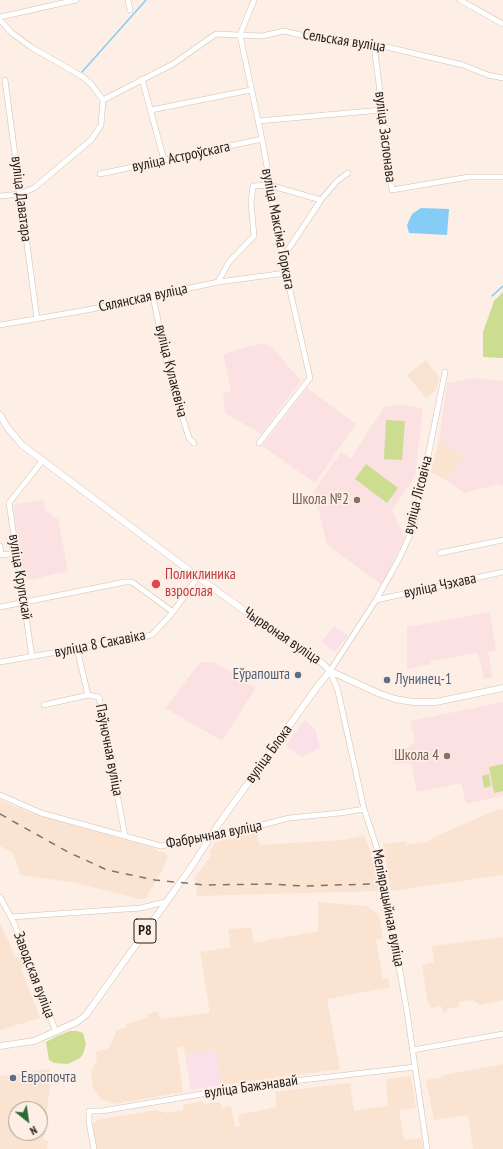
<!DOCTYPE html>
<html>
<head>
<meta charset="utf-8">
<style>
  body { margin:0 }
  #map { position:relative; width:503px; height:1149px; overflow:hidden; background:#fdefe5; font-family:"PT Sans Narrow",sans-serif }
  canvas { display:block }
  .north { position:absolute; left:8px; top:1101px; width:40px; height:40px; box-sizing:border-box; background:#fdefe5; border:1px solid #a59a92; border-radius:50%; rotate:150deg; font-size:11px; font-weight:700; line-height:16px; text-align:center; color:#211b16 }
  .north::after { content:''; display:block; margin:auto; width:14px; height:18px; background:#286b35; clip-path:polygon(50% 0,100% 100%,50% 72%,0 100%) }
</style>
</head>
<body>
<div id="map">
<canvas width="503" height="1149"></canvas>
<div class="north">N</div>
</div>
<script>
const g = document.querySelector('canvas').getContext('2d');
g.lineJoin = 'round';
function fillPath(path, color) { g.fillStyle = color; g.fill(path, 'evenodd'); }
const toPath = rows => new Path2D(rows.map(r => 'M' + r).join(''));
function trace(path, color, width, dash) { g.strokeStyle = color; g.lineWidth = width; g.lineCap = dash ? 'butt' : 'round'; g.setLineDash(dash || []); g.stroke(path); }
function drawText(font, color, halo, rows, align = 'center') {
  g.font = font + ' "PT Sans Narrow",sans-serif'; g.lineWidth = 3.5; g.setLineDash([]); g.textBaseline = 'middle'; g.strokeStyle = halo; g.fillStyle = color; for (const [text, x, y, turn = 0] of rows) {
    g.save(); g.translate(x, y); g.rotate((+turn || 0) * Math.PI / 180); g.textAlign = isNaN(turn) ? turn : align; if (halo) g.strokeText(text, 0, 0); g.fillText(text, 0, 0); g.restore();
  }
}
const commercial = toPath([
  [334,626,348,636,335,652,321,642],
  [305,720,315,729,320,748,302,757,286,746],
  [216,1050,222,1085,191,1090,185,1055]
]);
const built = toPath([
  [426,360,439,377,436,390,426,398,407,375],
  [439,440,463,455,447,481,431,472],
  [0,800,26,811,157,849,157,851,166,853,168,857,162,871,145,899,140,899,76,883,21,875,13,853,0,846],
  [503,809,503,875,391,891,383,844,406,841,407,845,427,842,435,837,493,811],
  [257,833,260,845,344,840,364,835,371,852,371,857,374,859,379,891,197,896,195,876,197,875,211,855,209,853,215,842],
  [318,902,366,906,379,914,383,938,368,942,376,940,383,979,388,978,390,987,327,999,340,1069,222,1085,216,1050,185,1055,183,1046,177,1048,183,1092,115,1104,102,1100,93,1089,91,1072,97,1059,96,1052,109,1048,117,1030,127,1027,126,1024,148,1017,148,1014,158,1011,160,1019,210,1013,200,952,231,947,228,929,251,928,254,943,318,931],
  [0,923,5,935,8,939,15,958,22,956,25,967,21,968,40,1018,0,1030],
  [503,937,503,1000,480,1005,472,1000,459,1002,459,1007,447,1009,448,1012,443,1013,441,1006,431,1008,428,1003,422,965,434,962,432,946],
  [503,1064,503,1149,473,1149,468,1115,434,1120,426,1080,442,1077,443,1075],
  [49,1069,51,1079,48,1101,45,1135,44,1135,43,1140,48,1141,47,1149,0,1149,0,1076],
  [16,1109,40,1109,40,1133,16,1133],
  [410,1076,411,1078,416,1108,399,1110,403,1134,405,1140,421,1138,423,1149,96,1149,92,1125,97,1120,156,1110,167,1113,183,1110,183,1105,203,1101,204,1104,220,1102,222,1108,231,1106,235,1127,240,1126,238,1115,276,1107,275,1103,277,1102,275,1092,350,1083,354,1111,388,1106,386,1079]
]);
const education = toPath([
  [264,343,273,348,301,381,261,434,225,413,223,393,231,391,223,354,249,346],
  [473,378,503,381,503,486,499,484,464,493,447,481,463,455,439,440,447,383],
  [307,388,356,424,315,483,262,446],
  [399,405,423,408,415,477,392,510,405,537,382,585,327,545,314,491,341,452,351,458,384,407],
  [44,500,45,510,58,519,68,571,25,581,14,509,15,504],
  [490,612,496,651,488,652,493,678,484,679,478,653,431,661,431,664,407,669,407,627],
  [200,662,214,662,256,688,222,741,165,708],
  [503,702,503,796,466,804,461,783,417,792,411,763,393,764,391,749,408,748,415,741,410,721]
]);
const green = toPath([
  [503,292,503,358,483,357,483,332,494,301],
  [386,420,405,421,402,460,384,459],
  [366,464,398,488,387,503,355,479],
  [503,764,503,791,494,793,489,767],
  [489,774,491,786,484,788,482,776],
  [70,1031,77,1031,83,1033,86,1044,83,1054,80,1058,68,1064,54,1063,49,1060,46,1042,57,1036]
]);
const water = toPath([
  [421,208,449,209,447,235,409,233,407,225,412,214]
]);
const stream = toPath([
  [82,72,146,0],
  [492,296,503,286]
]);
const minor = toPath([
  [128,0,130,10],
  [254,0,240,35,262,139,286,273,310,378,259,443],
  [460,0,503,24],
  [0,17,76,0],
  [0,20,12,33,31,47,83,77,91,84,103,100,101,125,91,140,34,188,20,194,0,196],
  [374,44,392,190,469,177,503,177],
  [142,79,164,160],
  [5,80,37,319],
  [103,100,173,64,216,34,262,36,284,31,326,41,374,44,463,65,488,75,503,78],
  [151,110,251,90],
  [258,121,382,110],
  [100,174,262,139],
  [283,257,321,200,337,181,348,173],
  [218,282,229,262,254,236,251,202,253,186,269,185,321,200],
  [153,297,171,381,189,438,194,443],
  [0,325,87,310,218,282,286,273],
  [0,546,1,555,17,553],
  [440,553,503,540],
  [376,600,503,572],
  [0,607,125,582,132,582,173,612],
  [77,649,88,695,99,697,125,836],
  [32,657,9,503,43,460],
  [0,662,104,644,152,635,173,612,198,577],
  [44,705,88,695],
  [0,795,41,813,161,846,223,835,289,818,340,813,364,809],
  [0,897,14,923,56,1032],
  [11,917,141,908,165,902],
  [413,1050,503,1034],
  [94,1149,89,1122,89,1111,102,1111,208,1093,259,1085,415,1067],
  [427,1149,407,1012,388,901,376,845,364,809,338,691,330,671,376,600,399,559,414,526,445,372]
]);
const major = toPath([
  [0,415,7,427,22,445,198,577,278,635,321,662,330,671,378,693,395,699,413,702,436,702,503,688],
  [0,1046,34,1041,77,1022,86,1015,192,866,218,825,317,687,330,671]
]);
const rail = toPath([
  [0,814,68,852,107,870,155,880,205,885,270,884,303,886,370,884]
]);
const markers = [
  [357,500,4,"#8d6e63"],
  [156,584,5,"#e0444e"],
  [298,675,4,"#5c6f8a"],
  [387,680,4,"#5c6f8a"],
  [447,756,4,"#8d6e63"],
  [13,1078,4,"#5c6f8a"]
];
const shields = [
  [145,931,22]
];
const shieldNames = [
  ["Р8",145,931]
];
const streetNames = [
  ["Сельская вуліца",344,41,9],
  ["вуліца Заслонава",385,137,83],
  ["вуліца Астроўскага",181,157,-12],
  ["вуліца Даватара",21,199,83],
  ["вуліца Максіма Горкага",278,229,79],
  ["Сялянская вуліца",143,298,-12],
  ["вуліца Кулакевіча",171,371,76],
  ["вуліца Лісовіча",418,495,-76],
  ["вуліца Крупскай",20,577,81],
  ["вуліца Чэхава",440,586,-12],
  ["Чырвоная вуліца",282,636,34],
  ["вуліца 8 Сакавіка",100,644,-11],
  ["Паўночная вуліца",109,750,79],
  ["вуліца Блока",269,754,-54],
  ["Фабрычная вуліца",214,835,-11],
  ["Меліярацыйная вуліца",388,908,79],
  ["Заводская вуліца",34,975,69],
  ["вуліца Бажэнавай",251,1087,-8]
];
const educationNames = [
  ["Школа №2",349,500],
  ["Школа 4",439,756]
];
const healthNames = [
  ["Поликлиника",165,575],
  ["взрослая",165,592]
];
const serviceNames = [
  ["Еўрапошта",290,675,"right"],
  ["Лунинец-1",395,680],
  ["Европочта",21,1078]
];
fillPath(commercial, '#fae1e9');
fillPath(built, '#fbe3d2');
fillPath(education, '#fce1e2');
fillPath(green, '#ccdc90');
fillPath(water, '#85cdf6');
trace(stream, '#85cdf6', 1.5);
trace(minor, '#d1c0b4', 6);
trace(major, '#d1c0b4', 7);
trace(minor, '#fff', 5);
trace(major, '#fff', 6);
trace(rail, '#7e746d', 1.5, [7, 7]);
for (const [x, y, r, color] of markers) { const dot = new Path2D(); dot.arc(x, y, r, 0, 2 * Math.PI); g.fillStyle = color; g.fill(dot); trace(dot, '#fdefe5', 1.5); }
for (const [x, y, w] of shields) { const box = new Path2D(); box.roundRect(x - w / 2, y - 12, w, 24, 3); g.fillStyle = '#fdefe5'; g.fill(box); trace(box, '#211b16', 1); }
drawText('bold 14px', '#211b16', null, shieldNames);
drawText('15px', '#211b16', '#fdefe5', streetNames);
drawText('15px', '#785e54', '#fdefe5', educationNames, 'right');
drawText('15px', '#be3a42', '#fdefe5', healthNames, 'left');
drawText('15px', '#4e5e75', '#fdefe5', serviceNames, 'left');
</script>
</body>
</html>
